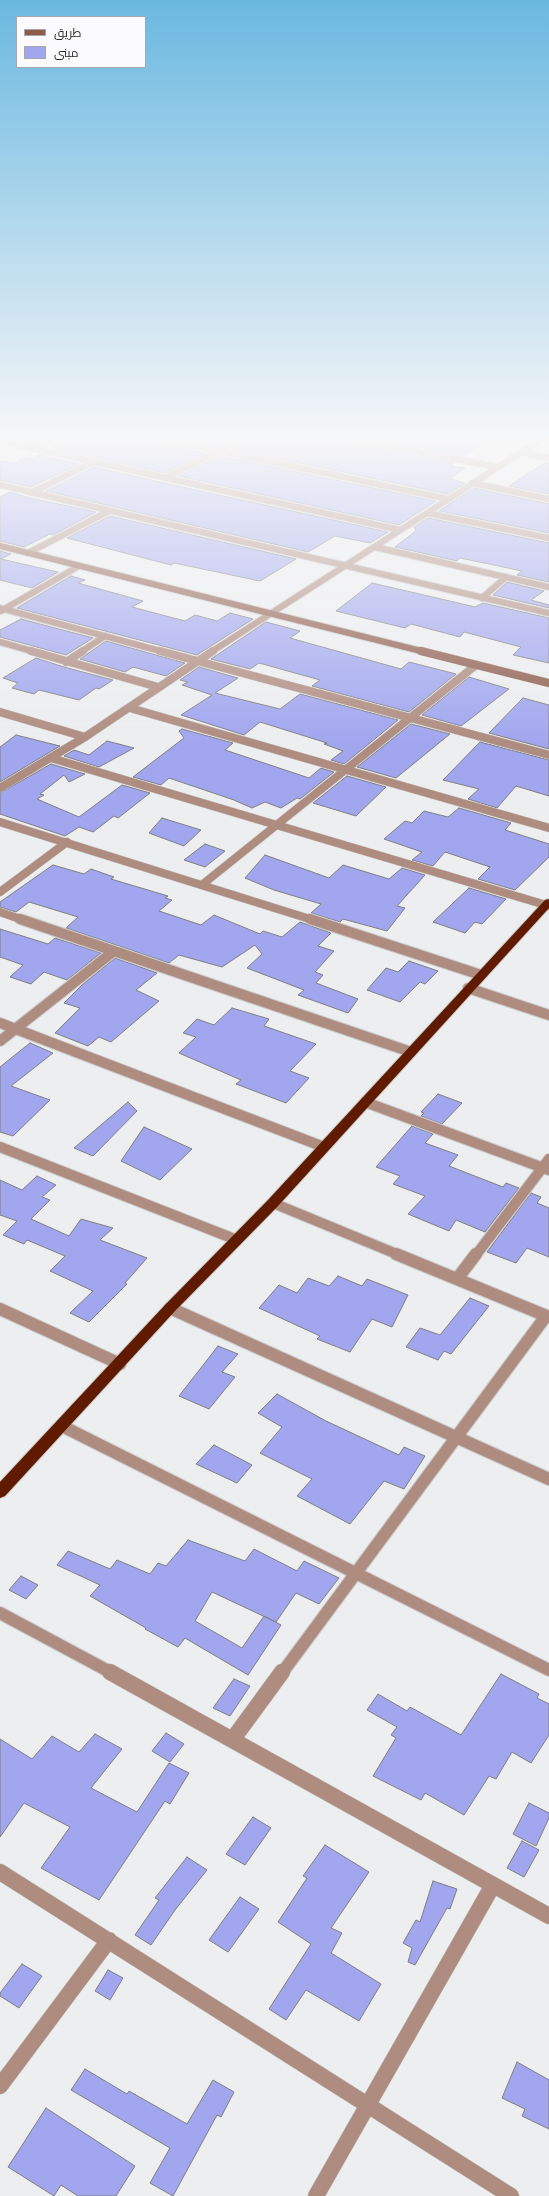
<!DOCTYPE html>
<html>
<head>
<meta charset="utf-8">
<style>
  body { margin:0 }
  #map { position:relative; width:549px; height:2196px; overflow:hidden; background:#edeef0; font-family:"Archivo Narrow",Cairo,sans-serif }
  canvas { display:block }
  .legend { position:absolute; left:16px; top:16px; width:130px; height:52px; box-sizing:border-box; background:#fbfbfd; border:1px solid #a7a7a9; margin:0; padding:5px 7px; list-style:none; font-size:12px; color:#29292a }
  .legend li { display:flex; align-items:center; gap:8px; height:20px }
  .legend b { width:20px; border:1px solid #a7a7a9 }
</style>
</head>
<body>
<div id="map">
<canvas width="549" height="2196"></canvas>
<ul class="legend">
<li><b style="height:5px;background:#8e5c4c"></b>طريق</li>
<li><b style="height:11px;background:#a1a6ef"></b>مبنى</li>
</ul>
</div>
<script>
const g = document.querySelector('canvas').getContext('2d');
g.lineJoin = 'round';
function fillPath(path, color) { g.fillStyle = color; g.fill(path, 'evenodd'); }
const toPath = rows => new Path2D(rows.map(r => 'M' + r).join(''));
function trace(path, color, width, dash) { g.strokeStyle = color; g.lineWidth = width; g.lineCap = dash ? 'butt' : 'round'; g.setLineDash(dash || []); g.stroke(path); }
const building = toPath([
  [73,437,148,437,152,442,205,453,165,473,53,448,73,437],
  [176,437,236,437,219,446,176,437],
  [252,437,340,437,344,442,454,463,451,466,465,468,450,479,465,483,448,494,233,449,249,441,252,437],
  [370,437,455,437,483,442,464,456,370,437],
  [40,455,79,464,31,487,0,480,0,461,16,463,23,458,32,459,40,455],
  [220,456,436,501,399,525,179,476,220,456],
  [546,462,549,463,549,494,509,486,546,462],
  [94,467,164,483,388,532,370,543,335,536,308,552,46,491,94,467],
  [474,488,549,504,549,533,439,511,474,488],
  [10,492,30,498,96,512,53,535,50,534,24,547,0,541,0,497,10,492],
  [110,516,296,559,260,581,174,563,171,565,67,538,110,516],
  [428,518,549,543,549,582,517,575,522,571,460,558,457,561,395,547,416,531,414,527,428,518],
  [0,551,11,554,1,559,58,572,32,588,0,580,0,551],
  [71,576,85,580,78,583,143,601,132,607,185,621,195,615,217,621,230,613,253,619,197,655,17,608,71,576],
  [507,582,544,591,531,600,549,605,549,608,493,595,507,582],
  [372,583,467,605,475,607,483,603,549,618,549,663,513,655,521,647,464,632,460,637,411,624,405,628,336,611,372,583],
  [21,619,93,638,66,655,0,637,0,630,21,619],
  [266,622,300,631,290,638,401,669,409,662,456,674,409,712,312,686,320,680,259,663,250,669,211,659,266,622],
  [106,641,156,655,185,663,166,676,133,667,125,672,80,659,106,641],
  [36,658,64,667,113,680,99,689,96,688,79,700,39,690,34,694,12,688,18,683,3,678,36,658],
  [199,667,238,678,215,693,280,709,300,694,398,720,344,764,331,760,343,751,324,744,327,743,260,722,244,735,181,715,212,695,182,685,188,682,180,680,199,667],
  [469,677,509,689,461,726,422,715,469,677],
  [523,698,549,705,549,749,489,733,523,698],
  [411,724,450,734,396,778,357,767,411,724],
  [182,729,233,743,225,750,309,778,321,768,334,772,300,799,297,798,281,808,265,802,252,808,234,800,169,778,161,785,133,777,184,738,179,731,182,729],
  [16,735,60,746,0,782,0,747,16,735],
  [107,741,134,748,99,767,64,756,74,750,89,755,107,741],
  [480,742,549,760,549,796,516,786,497,808,468,799,479,789,443,780,480,742],
  [51,764,85,774,69,782,64,775,40,794,44,795,37,799,79,817,122,785,150,793,118,818,114,816,93,832,79,827,65,836,0,814,0,793,51,764],
  [347,776,386,787,356,816,313,803,347,776],
  [459,808,511,823,505,830,549,844,549,857,515,890,478,879,490,867,445,852,433,866,412,860,422,852,384,839,405,821,412,823,424,811,448,817,459,808],
  [162,818,201,830,184,846,149,833,162,818],
  [205,844,225,851,205,867,184,860,205,844],
  [265,855,329,878,343,865,389,879,402,868,425,875,397,906,405,908,387,931,343,919,340,922,311,913,321,904,274,890,245,878,265,855],
  [53,865,84,874,91,869,114,877,111,879,168,896,165,898,172,900,159,911,201,925,214,915,260,934,263,931,282,937,300,922,331,933,318,946,334,951,315,972,323,975,316,983,358,999,348,1013,298,995,304,990,247,968,262,954,255,945,222,967,179,955,169,963,66,928,78,917,29,902,16,912,0,907,0,902,53,865],
  [469,888,506,899,482,924,475,922,465,933,433,922,469,888],
  [0,929,48,944,55,938,101,953,67,980,44,972,31,984,10,977,23,965,0,957,0,929],
  [115,958,157,973,136,990,159,1001,111,1042,99,1037,88,1046,55,1033,80,1008,64,1003,82,985,115,958],
  [409,961,438,971,425,984,420,982,400,1002,367,990,386,968,398,972,409,961],
  [232,1008,269,1019,264,1026,316,1044,290,1071,309,1078,286,1103,236,1084,241,1080,179,1053,196,1037,183,1033,197,1019,214,1025,232,1008],
  [30,1043,53,1053,11,1086,50,1100,13,1136,0,1132,0,1067,30,1043],
  [438,1094,462,1103,442,1124,421,1116,424,1113,421,1112,438,1094],
  [128,1102,137,1111,93,1156,74,1148,128,1102],
  [412,1126,433,1134,425,1143,458,1155,449,1166,503,1187,506,1183,519,1188,485,1232,456,1220,449,1231,408,1214,425,1196,393,1184,400,1176,376,1167,412,1126],
  [144,1127,192,1149,160,1180,121,1161,144,1127],
  [37,1176,56,1185,42,1197,50,1200,31,1219,69,1236,81,1219,113,1228,100,1240,147,1258,125,1283,127,1284,89,1322,70,1313,93,1291,50,1271,65,1256,27,1240,24,1244,3,1235,17,1221,0,1215,0,1180,22,1190,37,1176],
  [531,1193,541,1197,537,1203,549,1208,549,1257,527,1248,516,1263,487,1252,531,1193],
  [338,1276,362,1286,367,1279,408,1295,392,1327,372,1319,350,1352,317,1339,320,1336,259,1308,279,1285,297,1293,308,1278,329,1286,338,1276],
  [470,1298,489,1306,451,1354,444,1351,438,1360,406,1347,420,1328,440,1335,470,1298],
  [218,1346,238,1354,222,1372,235,1377,209,1409,179,1396,218,1346],
  [277,1394,326,1421,399,1455,404,1447,425,1456,404,1489,384,1481,350,1524,297,1496,312,1479,260,1453,282,1427,258,1413,277,1394],
  [214,1445,252,1465,237,1483,196,1464,214,1445],
  [188,1540,245,1561,254,1549,297,1571,304,1561,339,1578,319,1604,296,1593,276,1622,212,1592,195,1621,242,1648,264,1616,281,1625,248,1675,185,1638,178,1647,145,1629,146,1628,90,1596,100,1585,57,1565,68,1551,110,1569,117,1560,150,1574,158,1563,166,1566,188,1540],
  [21,1576,38,1585,26,1599,9,1590,21,1576],
  [501,1674,539,1694,537,1698,549,1704,549,1735,531,1763,512,1752,496,1779,489,1776,464,1815,425,1793,421,1800,373,1776,396,1738,391,1735,397,1727,367,1710,378,1694,407,1711,410,1707,461,1735,501,1674],
  [234,1679,250,1686,230,1716,213,1708,234,1679],
  [166,1733,184,1744,170,1762,152,1751,166,1733],
  [95,1734,122,1749,91,1788,137,1812,169,1763,189,1773,170,1804,165,1801,99,1900,41,1868,70,1827,24,1803,0,1837,0,1739,32,1759,52,1736,79,1752,95,1734],
  [529,1803,549,1813,549,1818,536,1846,513,1834,529,1803],
  [253,1817,271,1828,245,1865,226,1854,253,1817],
  [522,1841,539,1850,524,1877,507,1868,522,1841],
  [325,1845,369,1872,331,1928,342,1933,331,1953,381,1984,359,2021,306,1990,286,2020,269,2009,311,1944,278,1922,307,1878,303,1876,325,1845],
  [187,1857,207,1870,175,1910,151,1945,135,1935,159,1900,155,1898,187,1857],
  [433,1881,457,1889,450,1909,447,1908,415,1965,408,1962,412,1948,403,1943,416,1920,420,1922,433,1881],
  [240,1897,259,1909,228,1952,209,1940,240,1897],
  [22,1964,42,1976,19,2008,0,1996,0,1993,22,1964],
  [108,1970,123,1978,110,2000,95,1991,108,1970],
  [517,2062,549,2080,549,2129,522,2116,525,2109,502,2098,517,2062],
  [85,2069,127,2094,129,2091,187,2124,213,2080,234,2092,221,2117,217,2115,173,2196,150,2183,170,2148,71,2090,85,2069],
  [46,2108,135,2166,116,2196,78,2196,61,2185,54,2196,8,2167,46,2108]
]);
const streetFar4 = toPath([
  [153,437,448,499],
  [345,437,497,467],
  [0,441,400,530],
  [33,449,59,437],
  [521,452,549,458],
  [165,478,247,437],
  [472,483,549,499],
  [0,485,549,613],
  [31,493,93,462],
  [427,513,549,538],
  [375,547,549,587],
  [28,553,109,511],
  [482,598,506,577],
  [0,608,164,652],
  [1,611,79,566],
  [0,642,35,652],
  [81,652,105,636],
  [211,652,545,437]
]);
const streetFar3 = toPath([
  [31,651,158,687],
  [160,651,549,755],
  [66,662,83,651],
  [130,708,549,828],
  [0,712,85,737],
  [51,758,549,906],
  [0,788,85,737,213,651],
  [0,822,313,920],
  [203,884,476,665],
  [0,892,67,842],
  [0,912,23,920]
]);
const streetFar2 = toPath([
  [20,919,411,1052],
  [310,919,481,975],
  [468,988,549,1015],
  [0,1023,324,1147],
  [0,1041,114,951],
  [365,1102,549,1170],
  [0,1147,237,1240],
  [273,1203,399,1255],
  [476,1255,549,1159]
]);
const streetFar1 = toPath([
  [396,1254,549,1317],
  [457,1279,476,1254],
  [170,1308,549,1479],
  [0,1309,120,1364],
  [62,1426,549,1670],
  [0,1613,112,1673],
  [282,1673,546,1316]
]);
const street = toPath([
  [110,1672,549,1916],
  [233,1739,282,1672],
  [0,1872,511,2196],
  [0,2086,109,1940],
  [316,2196,493,1885]
]);
const secondaryFar1 = toPath([
  [0,546,425,652]
]);
const secondary = toPath([
  [421,651,549,683]
]);
const highway = toPath([
  [549,899,549,908,278,1206,175,1311,5,1496,0,1498,0,1482,165,1305,268,1200,545,900,549,899]
]);
fillPath(building, '#a1a6ef');
trace(building, '#7f7f81', 1);
trace(streetFar4, '#cacbcc', 8);
trace(streetFar3, '#cacbcc', 9);
trace(streetFar2, '#cacbcc', 12);
trace(streetFar1, '#cacbcc', 14);
trace(street, '#cacbcc', 17);
trace(secondaryFar1, '#cacbcc', 8);
trace(secondary, '#cacbcc', 9);
trace(highway, '#cacbcc', 2);
trace(streetFar4, '#af8c80', 6);
trace(streetFar3, '#af8c80', 8);
trace(streetFar2, '#af8c80', 10);
trace(streetFar1, '#af8c80', 12);
trace(street, '#af8c80', 16);
trace(secondaryFar1, '#8e5c4c', 6);
trace(secondary, '#8e5c4c', 8);
fillPath(highway, '#5f1a00');
const sky = g.createLinearGradient(0, 0, 0, 744);
sky.addColorStop(0, '#6ab8e0');
sky.addColorStop(0.59, '#f7f7f8');
sky.addColorStop(1, '#f7f7f800');
g.fillStyle = sky;
g.fillRect(0, 0, 549, 744);
</script>
</body>
</html>
